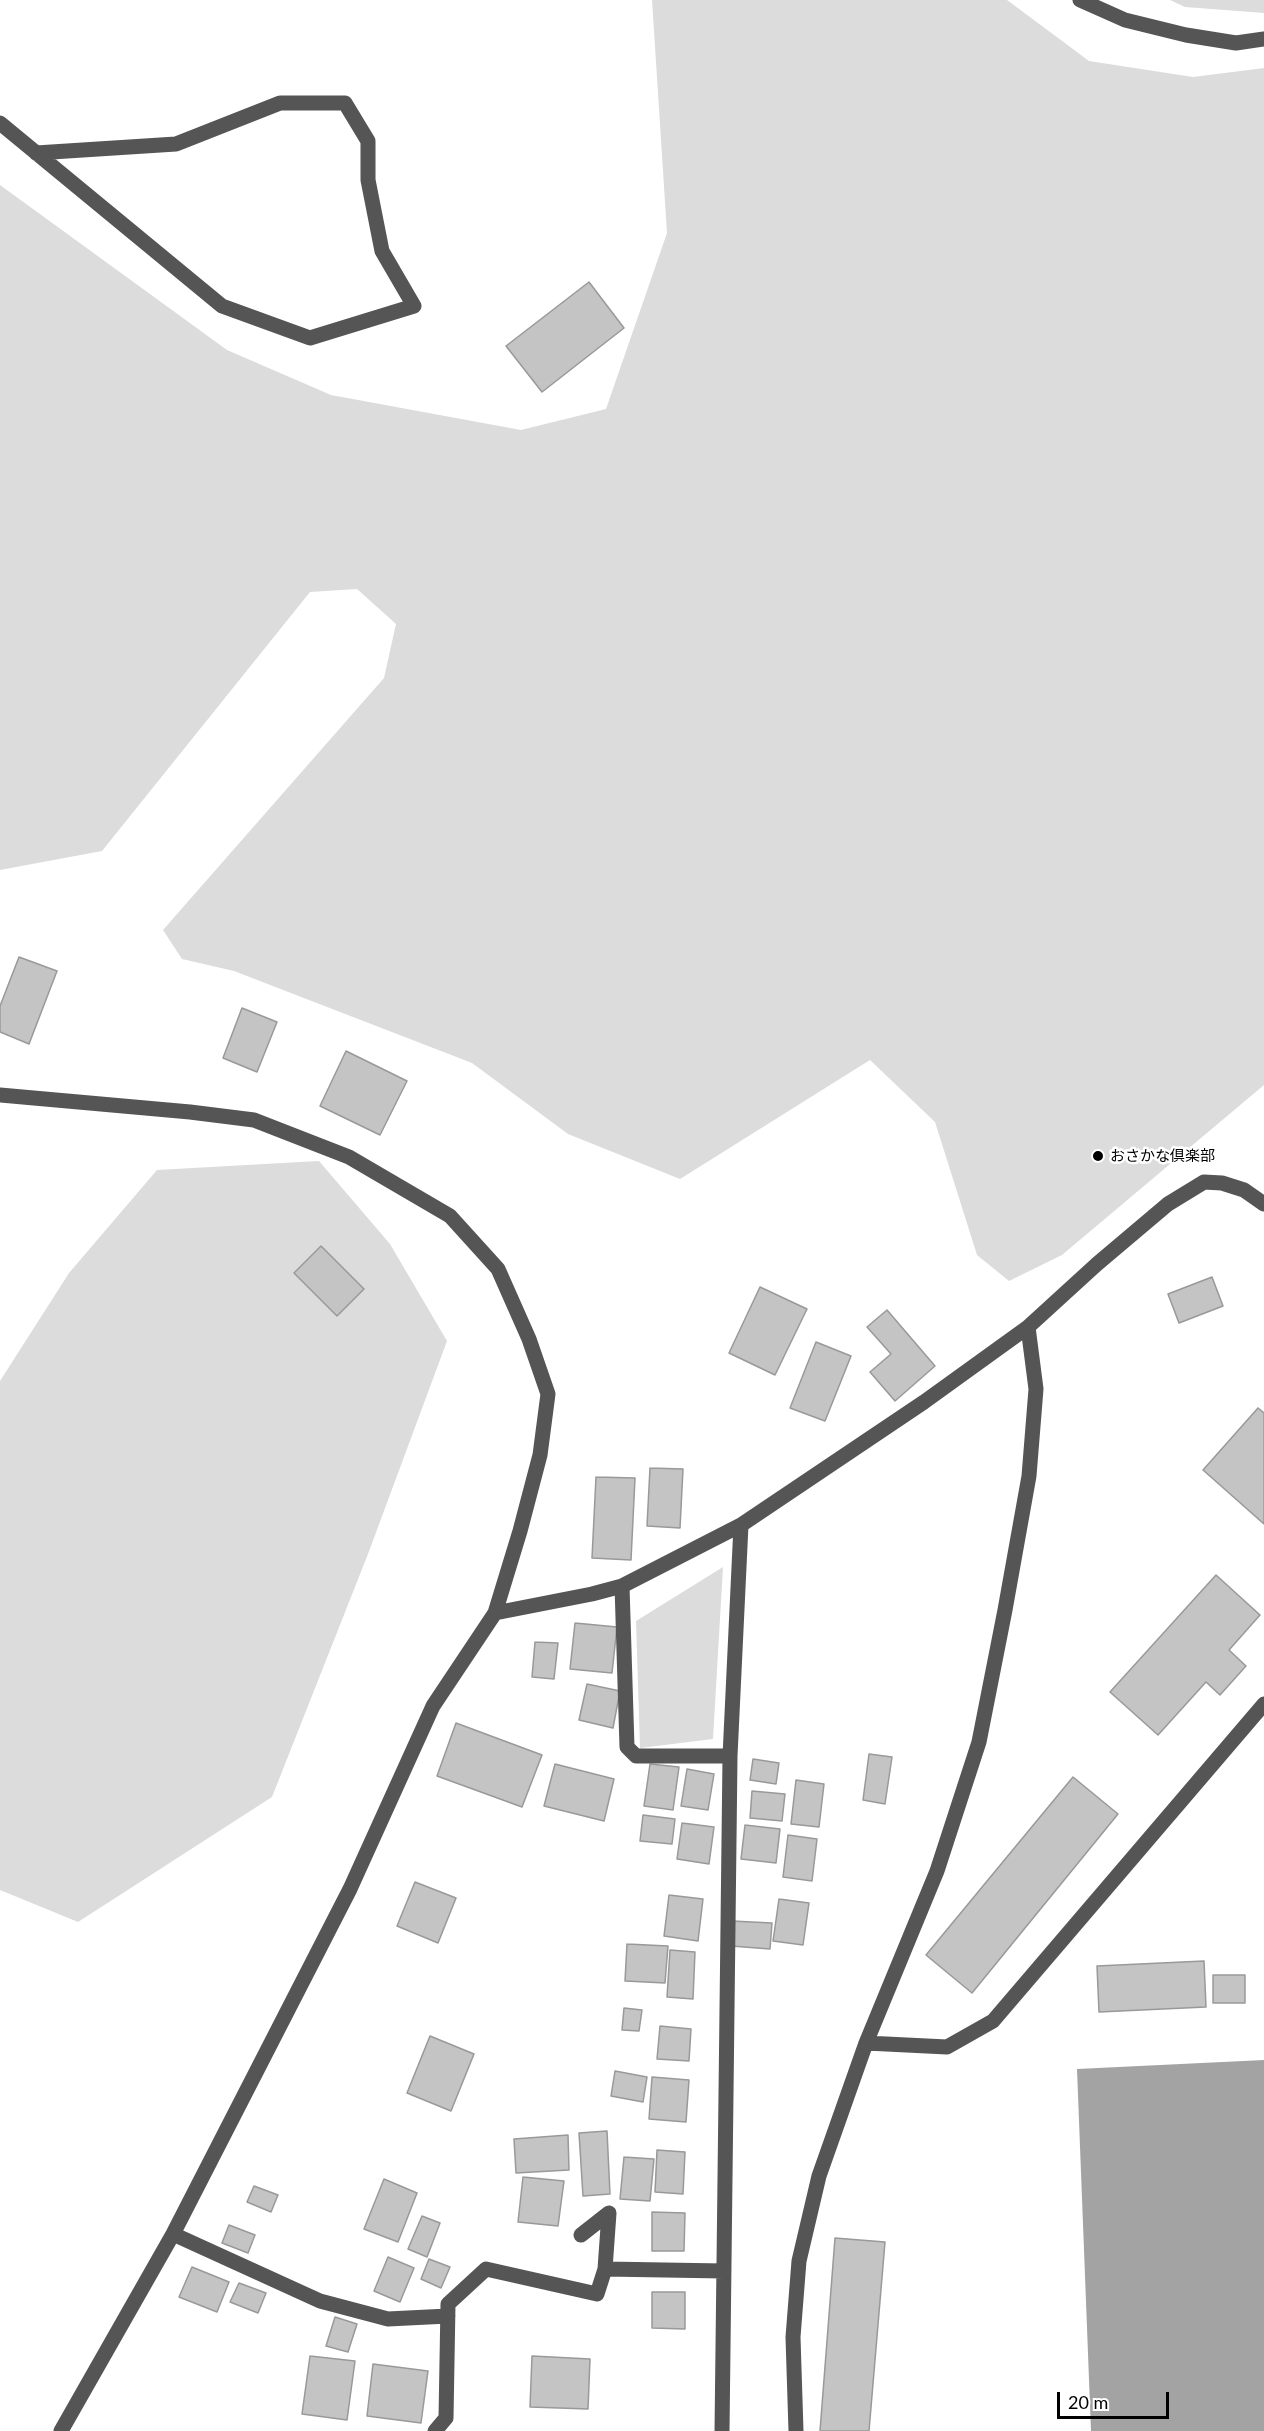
<!DOCTYPE html>
<html>
<head>
<meta charset="utf-8">
<style>
  body { margin:0 }
  #map { position:relative; width:1264px; height:2431px; overflow:hidden; background:#fff; font-family:Lato,sans-serif }
  canvas { display:block }
  .scale { position:absolute; left:1057px; top:2392px; width:112px; height:27px; box-sizing:border-box; border:3px solid #000; border-top:0; padding-left:8px; font-size:18px; line-height:21px; white-space:nowrap; color:#000; -webkit-text-stroke:4px #fff; paint-order:stroke }
</style>
</head>
<body>
<div id="map">
<canvas width="1264" height="2431"></canvas>
<div class="scale">20 m</div>
</div>
<script>
const g = document.querySelector('canvas').getContext('2d');
g.lineJoin = 'round';
function fillPath(path, color) { g.fillStyle = color; g.fill(path, 'evenodd'); }
const toPath = rows => new Path2D(rows.map(r => 'M' + r).join(''));
function trace(path, color, width, dash) { g.strokeStyle = color; g.lineWidth = width; g.lineCap = dash ? 'butt' : 'round'; g.setLineDash(dash || []); g.stroke(path); }
function drawText(font, color, halo, rows, align = 'center') {
  g.font = font + ' Lato,"Noto Sans JP",sans-serif'; g.lineWidth = 5; g.setLineDash([]); g.textBaseline = 'middle'; g.strokeStyle = halo; g.fillStyle = color; for (const [text, x, y, turn = 0] of rows) {
    g.save(); g.translate(x, y); g.rotate((+turn || 0) * Math.PI / 180); g.textAlign = isNaN(turn) ? turn : align; if (halo) g.strokeText(text, 0, 0); g.fillText(text, 0, 0); g.restore();
  }
}
const green = toPath([
  [652,0,1007,0,1089,61,1193,77,1264,68,1264,1085,1062,1255,1009,1281,977,1255,935,1122,870,1060,680,1179,568,1134,472,1063,234,971,182,959,163,930,384,678,396,624,357,589,310,592,102,851,0,870,0,185,227,350,331,395,521,430,606,409,667,233],
  [1170,0,1264,0,1264,13,1185,7],
  [319,1161,390,1244,447,1341,368,1554,272,1797,78,1922,0,1890,0,1381,69,1273,157,1170],
  [723,1567,713,1739,640,1748,636,1621]
]);
const water = toPath([
  [1264,2060,1264,2431,1091,2431,1077,2069]
]);
const building = toPath([
  [589,282,624,328,542,392,506,346,589,282],
  [19,957,57,971,29,1044,0,1032,0,1006,19,957],
  [242,1008,277,1022,257,1072,223,1058,242,1008],
  [346,1051,407,1081,380,1135,320,1106,346,1051],
  [321,1246,364,1289,337,1316,294,1273,321,1246],
  [1212,1277,1223,1306,1179,1323,1168,1294,1212,1277],
  [760,1287,807,1309,775,1375,729,1353,760,1287],
  [887,1310,935,1366,895,1401,870,1372,891,1354,867,1327,887,1310],
  [816,1342,851,1356,825,1421,790,1408,816,1342],
  [1258,1408,1264,1413,1264,1524,1203,1470,1258,1408],
  [650,1468,683,1469,680,1528,647,1526,650,1468],
  [596,1477,635,1478,631,1560,592,1558,596,1477],
  [1216,1575,1260,1615,1229,1650,1246,1666,1220,1695,1206,1682,1158,1735,1110,1692,1216,1575],
  [575,1623,617,1627,612,1673,570,1669,575,1623],
  [535,1642,558,1643,554,1679,532,1677,535,1642],
  [587,1684,620,1691,613,1728,579,1720,587,1684],
  [456,1723,542,1755,522,1807,437,1776,456,1723],
  [869,1754,892,1757,885,1804,863,1800,869,1754],
  [753,1759,779,1763,776,1784,750,1780,753,1759],
  [555,1764,614,1779,604,1821,544,1806,555,1764],
  [650,1764,679,1767,673,1810,644,1806,650,1764],
  [687,1769,714,1774,708,1810,681,1806,687,1769],
  [1073,1777,1118,1814,972,1993,926,1955,1073,1777],
  [796,1780,824,1784,819,1827,791,1824,796,1780],
  [752,1791,785,1794,782,1821,750,1818,752,1791],
  [643,1815,675,1819,672,1844,640,1841,643,1815],
  [682,1823,714,1827,709,1864,677,1859,682,1823],
  [745,1825,780,1829,776,1863,741,1859,745,1825],
  [788,1835,817,1839,812,1881,783,1877,788,1835],
  [415,1882,456,1898,438,1943,397,1926,415,1882],
  [669,1895,703,1899,698,1941,664,1936,669,1895],
  [779,1899,809,1903,803,1945,773,1941,779,1899],
  [732,1921,772,1923,770,1949,731,1946,732,1921],
  [627,1944,668,1946,665,1983,625,1981,627,1944],
  [670,1950,695,1952,693,1999,667,1997,670,1950],
  [1204,1961,1206,2007,1099,2012,1097,1966,1204,1961],
  [1213,1975,1245,1975,1245,2003,1213,2003,1213,1975],
  [624,2008,642,2010,639,2031,622,2030,624,2008],
  [660,2026,691,2029,689,2061,657,2059,660,2026],
  [430,2036,474,2054,451,2111,407,2093,430,2036],
  [615,2071,647,2077,643,2102,611,2096,615,2071],
  [652,2077,689,2080,686,2122,649,2119,652,2077],
  [607,2131,610,2194,583,2196,579,2133,607,2131],
  [568,2135,569,2170,516,2173,514,2139,568,2135],
  [657,2150,685,2152,683,2194,655,2192,657,2150],
  [624,2157,654,2159,650,2201,620,2199,624,2157],
  [523,2177,564,2181,558,2226,518,2222,523,2177],
  [384,2179,417,2193,398,2242,364,2229,384,2179],
  [254,2186,278,2195,271,2212,247,2202,254,2186],
  [652,2212,685,2213,684,2251,652,2251,652,2212],
  [422,2216,440,2223,427,2257,408,2249,422,2216],
  [229,2225,255,2235,248,2253,222,2243,229,2225],
  [835,2238,885,2242,869,2431,820,2431,835,2238],
  [388,2257,414,2268,400,2302,374,2291,388,2257],
  [429,2259,450,2267,441,2288,421,2279,429,2259],
  [192,2267,229,2282,217,2312,179,2297,192,2267],
  [239,2283,266,2293,258,2313,230,2302,239,2283],
  [652,2292,685,2292,685,2329,652,2328,652,2292],
  [335,2317,357,2324,348,2352,326,2346,335,2317],
  [310,2356,355,2361,347,2420,302,2414,310,2356],
  [532,2356,590,2359,588,2409,530,2407,532,2356],
  [373,2364,428,2371,421,2423,367,2416,373,2364]
]);
const minor = toPath([
  [1080,0,1125,20,1186,35,1236,43,1264,39],
  [0,123,222,306,310,338,414,306,382,251,368,180,368,141,345,103,280,103,176,144,36,153],
  [0,1095,190,1112,254,1120,349,1157,450,1216,498,1269,529,1339,548,1394,540,1455,520,1531,495,1613,433,1706,350,1889,173,2234,61,2431],
  [622,1586,627,1747,636,1756,730,1756],
  [495,1613,592,1594,622,1586,741,1525,924,1402,1028,1327,1097,1264,1168,1204,1204,1182,1222,1183,1244,1190,1264,1204],
  [866,2043,947,2047,993,2021,1264,1704],
  [173,2234,320,2301,388,2319,448,2316],
  [581,2235,609,2213,605,2269],
  [435,2431,446,2418,448,2304,486,2269,597,2294,605,2269,724,2271],
  [722,2431,730,1756,741,1525],
  [796,2431,793,2337,799,2261,819,2176,866,2043,937,1871,979,1742,1005,1610,1029,1476,1036,1389,1028,1327]
]);
const markers = [
  [1098,1156,6,"#000"]
];
const poiNames = [
  ["おさかな倶楽部",1110,1156]
];
fillPath(green, '#dcdcdc');
fillPath(water, '#a3a3a3');
fillPath(building, '#c4c4c4');
trace(building, '#999', 1.5);
trace(minor, '#555', 15);
for (const [x, y, r, color] of markers) { const dot = new Path2D(); dot.arc(x, y, r, 0, 2 * Math.PI); g.fillStyle = color; g.fill(dot); trace(dot, '#fff', 2); }
drawText('15px', '#000', '#fff', poiNames, 'left');
</script>
</body>
</html>
